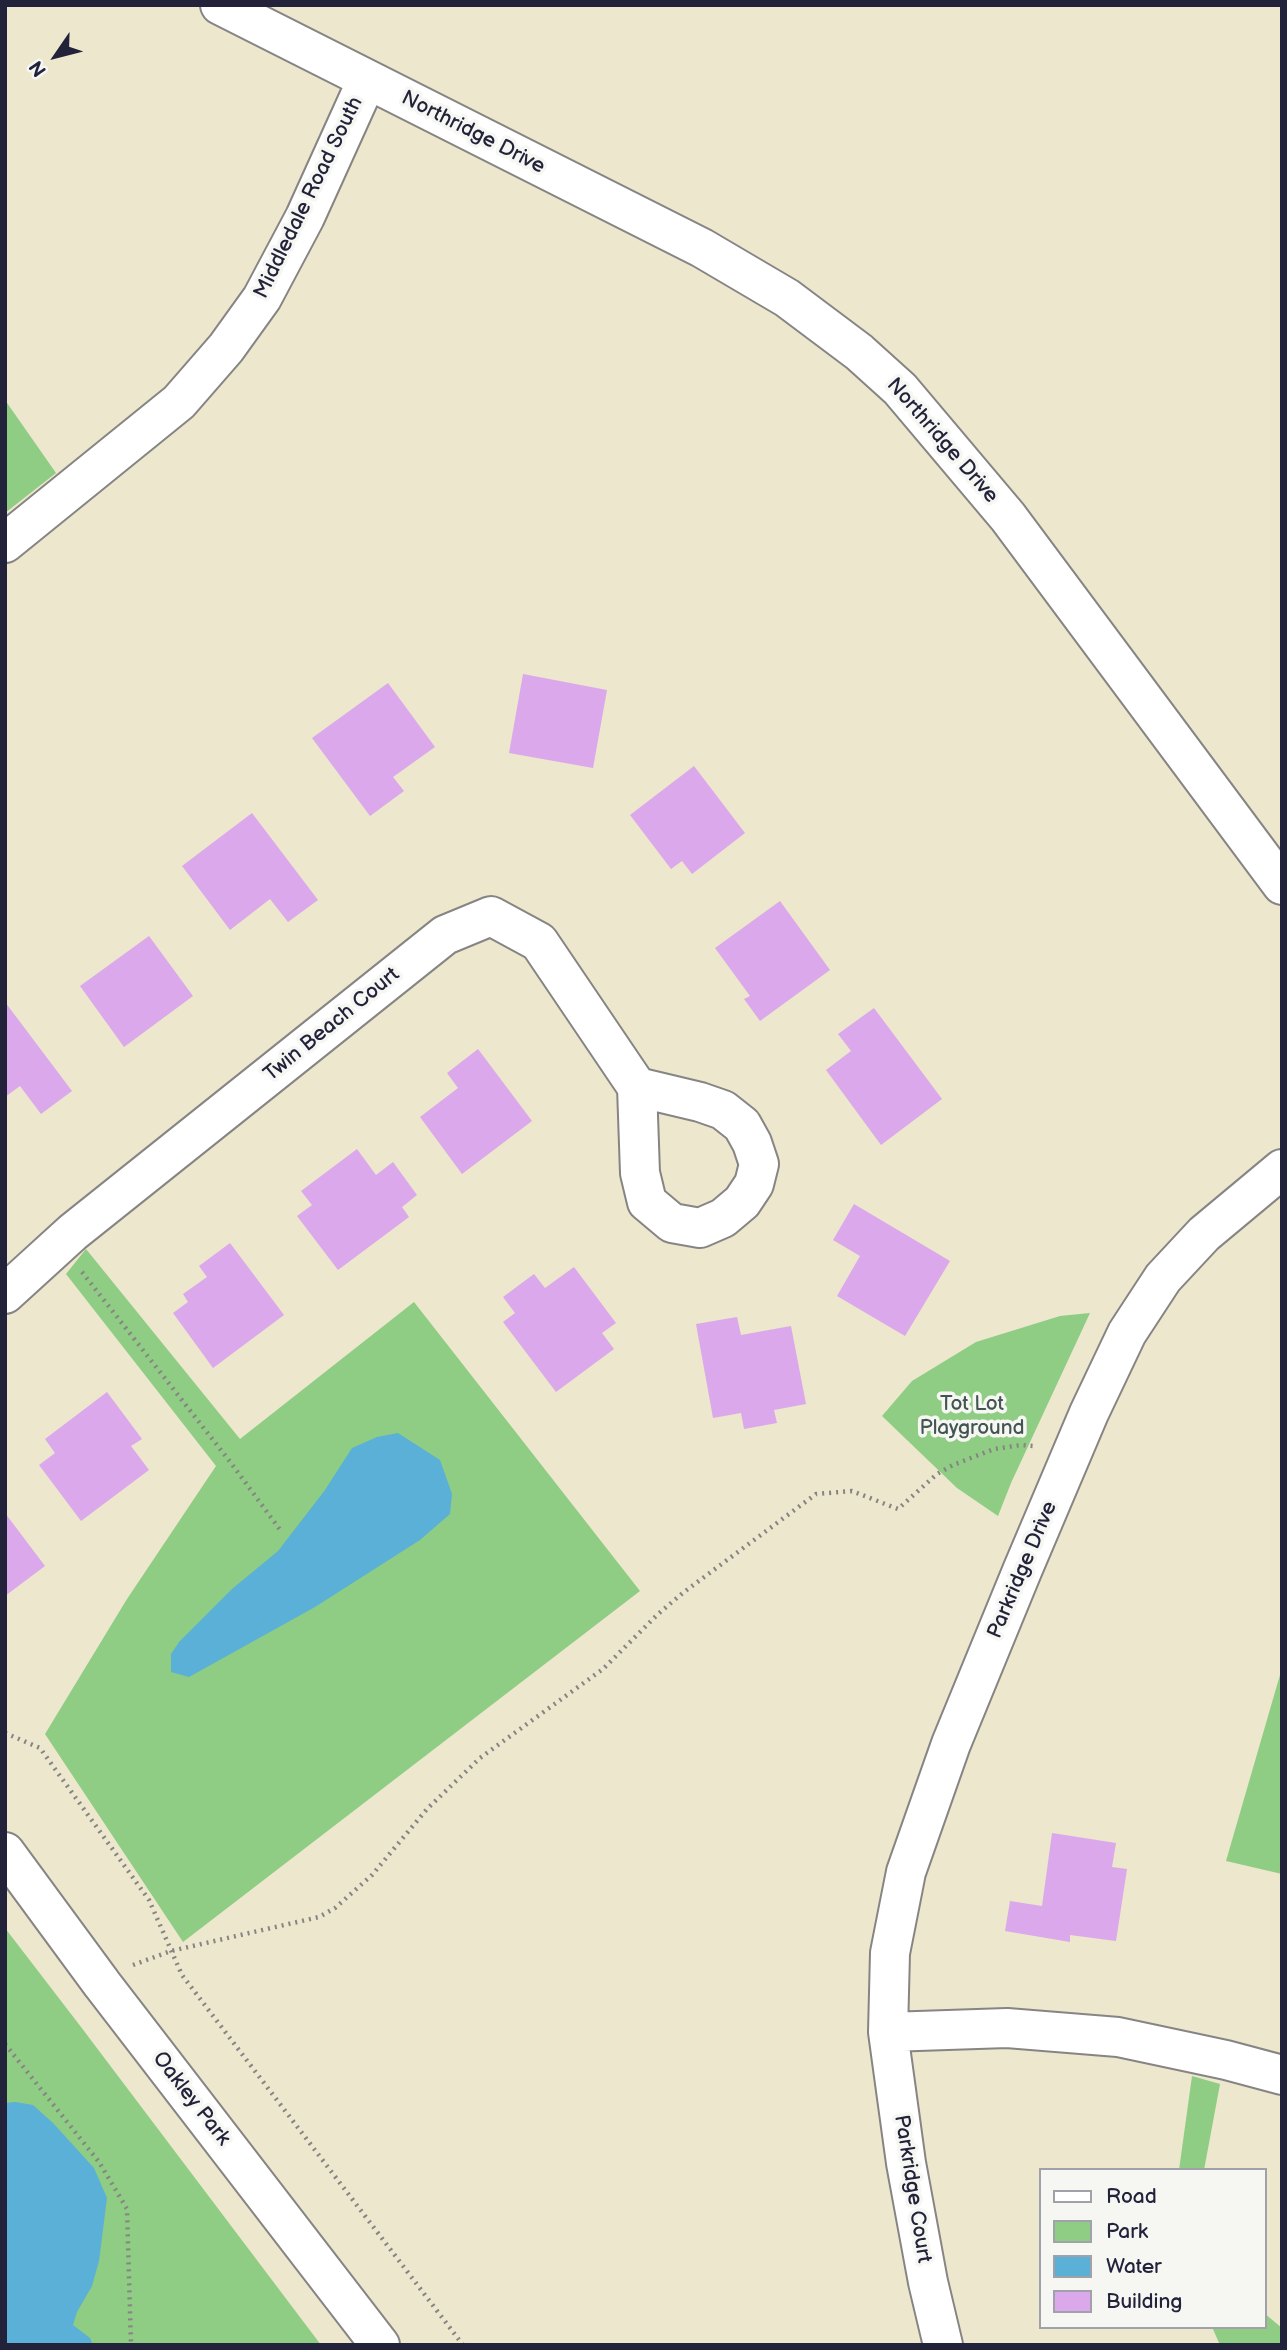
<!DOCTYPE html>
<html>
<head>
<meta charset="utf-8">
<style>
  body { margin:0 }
  #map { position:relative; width:1287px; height:2350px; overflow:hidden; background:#ece7cd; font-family:"Balsamiq Sans",sans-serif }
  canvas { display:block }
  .frame { position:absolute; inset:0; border:7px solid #22223b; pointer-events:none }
  .legend { position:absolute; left:1039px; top:2168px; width:228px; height:161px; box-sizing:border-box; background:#f6f6f2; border:2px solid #a1a1a9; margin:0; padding:9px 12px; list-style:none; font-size:21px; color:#22223b }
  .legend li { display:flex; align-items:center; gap:14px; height:35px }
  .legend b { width:35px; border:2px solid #a1a1a9 }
  .north { position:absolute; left:21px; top:21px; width:70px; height:70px; -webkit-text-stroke:5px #f6f6f2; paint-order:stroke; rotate:235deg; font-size:19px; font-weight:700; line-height:28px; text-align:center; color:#22223b }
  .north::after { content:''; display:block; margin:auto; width:24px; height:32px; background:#22223b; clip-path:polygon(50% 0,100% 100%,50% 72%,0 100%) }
</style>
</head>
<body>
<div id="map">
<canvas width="1287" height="2350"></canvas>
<div class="frame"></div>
<ul class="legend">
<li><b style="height:9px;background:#fff"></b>Road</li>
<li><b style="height:19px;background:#8ecd83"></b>Park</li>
<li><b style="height:19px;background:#5bb0d8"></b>Water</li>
<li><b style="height:19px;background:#daa8eb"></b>Building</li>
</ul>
<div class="north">N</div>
</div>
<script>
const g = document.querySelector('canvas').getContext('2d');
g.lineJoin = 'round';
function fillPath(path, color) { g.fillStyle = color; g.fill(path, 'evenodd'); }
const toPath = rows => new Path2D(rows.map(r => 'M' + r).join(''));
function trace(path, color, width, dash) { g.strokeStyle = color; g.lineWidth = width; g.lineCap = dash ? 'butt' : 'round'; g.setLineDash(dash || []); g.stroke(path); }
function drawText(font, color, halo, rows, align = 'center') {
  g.font = font + ' "Balsamiq Sans",sans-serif'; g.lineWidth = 7; g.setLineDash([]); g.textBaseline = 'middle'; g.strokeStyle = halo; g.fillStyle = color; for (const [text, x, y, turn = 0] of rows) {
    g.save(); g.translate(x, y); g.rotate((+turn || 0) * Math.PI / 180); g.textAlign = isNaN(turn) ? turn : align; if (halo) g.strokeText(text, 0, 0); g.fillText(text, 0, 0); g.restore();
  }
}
const green = toPath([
  [5,400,56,473,5,513],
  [86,1249,240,1439,414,1302,640,1591,183,1942,45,1734,127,1599,216,1466,66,1274],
  [1090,1313,1011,1483,998,1516,957,1488,882,1416,912,1381,976,1342,1060,1316],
  [1282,1668,1282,1874,1226,1861],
  [5,1928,81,2027,321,2345,5,2345],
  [1192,2076,1220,2084,1204,2170,1179,2170],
  [1264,2313,1282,2328,1282,2345,1220,2345,1212,2327,1264,2327]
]);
const water = toPath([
  [398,1433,440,1460,452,1494,450,1514,420,1540,315,1607,189,1677,171,1672,171,1654,179,1642,232,1589,278,1551,325,1490,352,1448,377,1437],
  [15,2102,33,2105,53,2123,94,2168,107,2198,99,2261,92,2286,77,2312,73,2325,90,2338,93,2345,5,2345,5,2103]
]);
const building = toPath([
  [523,674,607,690,593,768,509,753],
  [388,683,435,747,393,777,404,791,370,816,312,738],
  [694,766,745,833,692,874,682,861,671,869,630,815],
  [252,813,318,900,288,922,270,899,230,930,182,866],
  [780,901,830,970,760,1021,744,999,750,996,715,948],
  [149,936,193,996,124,1047,80,986],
  [5,1002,72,1091,41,1114,20,1086,5,1097],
  [874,1008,942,1099,881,1145,826,1070,851,1051,838,1034],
  [478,1049,532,1121,462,1174,420,1117,458,1088,447,1073],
  [357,1149,376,1175,393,1162,417,1195,402,1207,409,1217,338,1270,297,1216,312,1205,301,1191],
  [854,1204,950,1261,905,1336,837,1296,860,1256,833,1240],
  [230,1243,284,1315,213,1368,173,1313,188,1302,183,1294,207,1277,199,1266],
  [574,1267,616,1323,602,1333,614,1349,556,1392,503,1322,515,1313,503,1297,534,1274,545,1288],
  [737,1317,741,1335,791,1326,806,1404,774,1410,777,1423,744,1429,741,1413,713,1418,696,1324],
  [107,1392,142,1439,131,1446,149,1470,81,1521,39,1465,55,1453,45,1439],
  [5,1513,45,1566,5,1596],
  [1052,1833,1116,1843,1112,1867,1127,1869,1116,1941,1070,1935,1070,1942,1005,1931,1010,1901,1042,1906]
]);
const path = toPath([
  [82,1272,231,1463,281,1531],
  [5,1733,40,1748,149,1900,182,1975,463,2345],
  [133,1965,171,1951,319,1917,335,1908,372,1875,427,1809,480,1758,603,1669,658,1614,684,1592,816,1494,852,1491,898,1509,937,1474,953,1465,994,1449,1021,1445,1034,1446],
  [5,2044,99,2162,127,2209,131,2345]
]);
const minor = toPath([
  [220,5,702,248,787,298,859,352,900,389,1008,517,1282,885],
  [5,543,179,402,226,348,262,298,305,217,367,80],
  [5,1294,73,1232,445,935,491,916,539,942,637,1087,640,1173,647,1202,672,1223,700,1228,723,1218,742,1202,754,1184,759,1164,752,1143,742,1125,723,1110,700,1102,637,1087],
  [5,1852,102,1984,380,2345],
  [888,2032,1007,2028,1118,2037,1226,2060,1282,2075],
  [943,2345,928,2282,906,2163,888,2032,890,1953,906,1872,951,1744,1022,1571,1089,1413,1127,1333,1163,1278,1204,1234,1282,1169]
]);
const streetNames = [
  ["Northridge Drive",473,133,27],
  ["Middledale Road South",309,198,-64],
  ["Northridge Drive",942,441,49],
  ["Twin Beach Court",332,1025,-39],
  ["Parkridge Drive",1023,1570,-67],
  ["Oakley Park",191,2099,52],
  ["Parkridge Court",912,2189,81]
];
const parkNames = [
  ["Tot Lot",972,1405],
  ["Playground",972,1429]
];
fillPath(green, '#8ecd83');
fillPath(water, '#5bb0d8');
fillPath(building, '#daa8eb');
trace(minor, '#878484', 42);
trace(path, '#878484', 4.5, [2, 5]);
trace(minor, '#fff', 38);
drawText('21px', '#22223b', '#f6f6f2', streetNames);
drawText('21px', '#425551', '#f6f6f2', parkNames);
</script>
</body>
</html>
